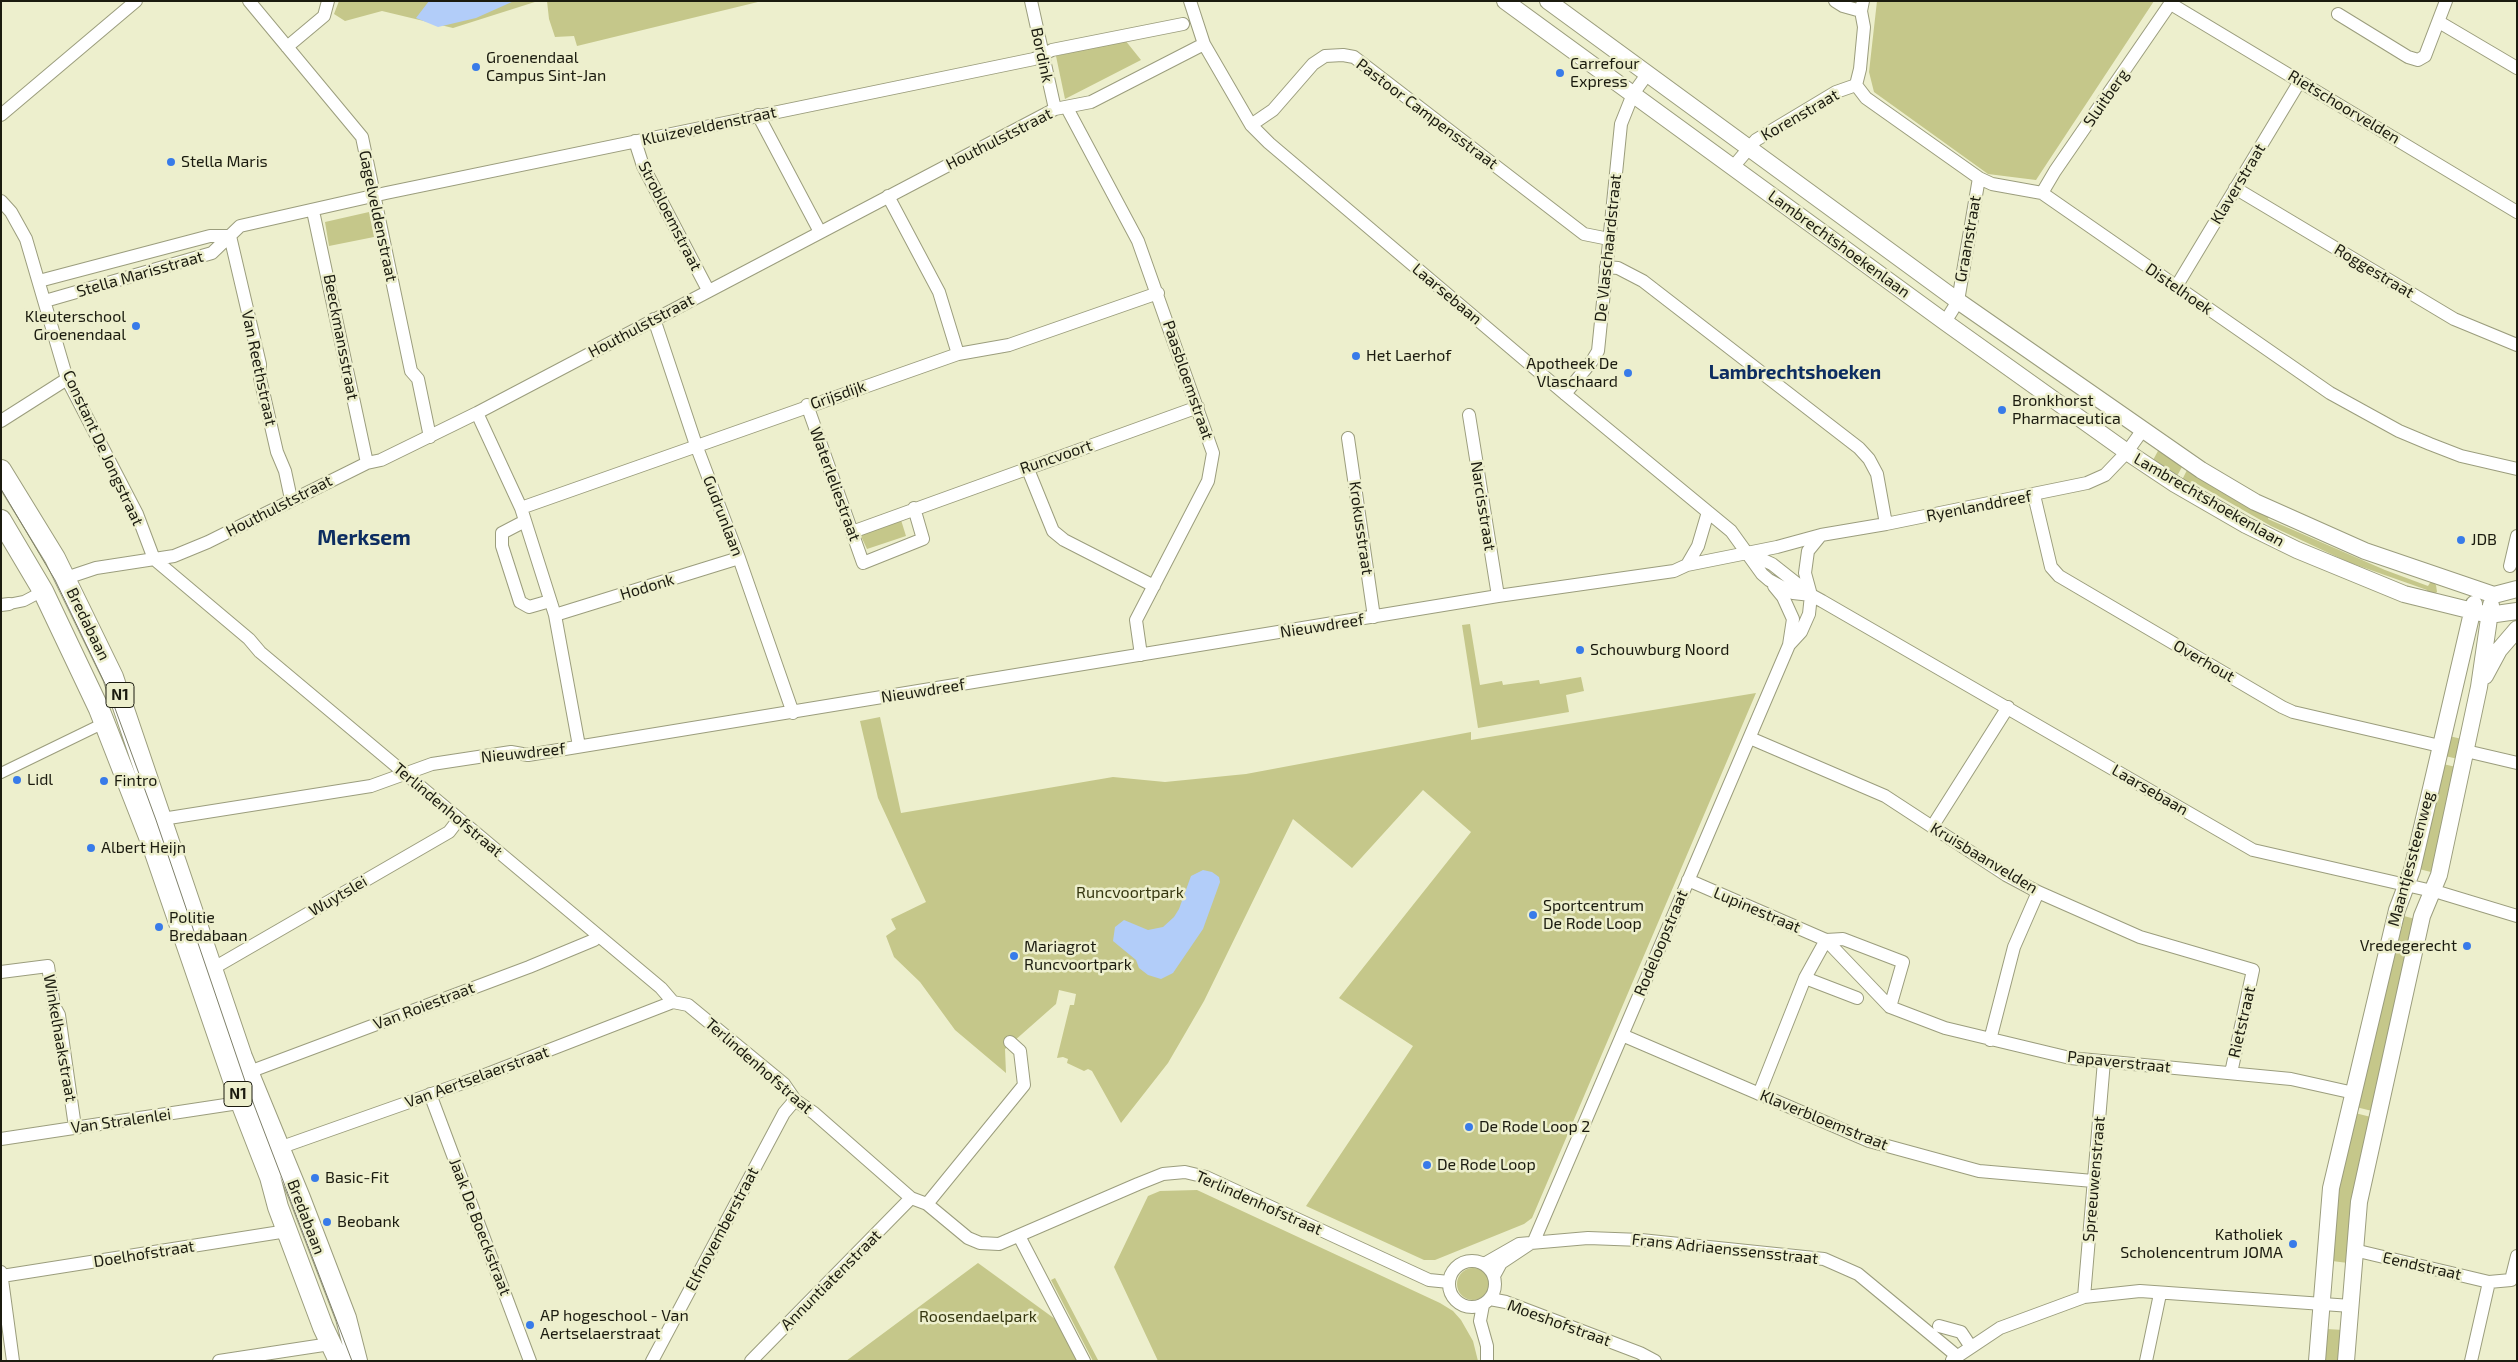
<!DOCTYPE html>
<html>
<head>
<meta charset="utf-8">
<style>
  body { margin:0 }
  #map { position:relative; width:2518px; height:1362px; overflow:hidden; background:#edefcd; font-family:"Exo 2",sans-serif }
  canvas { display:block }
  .frame { position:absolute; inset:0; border:2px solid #1b1b0f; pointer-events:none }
</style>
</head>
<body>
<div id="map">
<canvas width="2518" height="1362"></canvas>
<div class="frame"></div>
</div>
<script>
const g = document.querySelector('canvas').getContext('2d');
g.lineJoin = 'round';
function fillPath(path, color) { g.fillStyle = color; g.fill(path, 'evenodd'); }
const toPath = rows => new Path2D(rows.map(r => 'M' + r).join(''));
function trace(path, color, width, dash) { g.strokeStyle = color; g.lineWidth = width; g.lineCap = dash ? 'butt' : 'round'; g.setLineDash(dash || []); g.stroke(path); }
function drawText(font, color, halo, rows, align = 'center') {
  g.font = font + ' "Exo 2",sans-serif'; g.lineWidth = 5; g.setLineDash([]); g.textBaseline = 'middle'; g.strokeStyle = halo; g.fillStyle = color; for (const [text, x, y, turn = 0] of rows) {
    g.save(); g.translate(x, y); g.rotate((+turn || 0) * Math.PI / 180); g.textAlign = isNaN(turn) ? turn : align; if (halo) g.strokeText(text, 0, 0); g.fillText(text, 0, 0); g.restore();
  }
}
const green = toPath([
  [339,1,538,1,453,28,382,11,345,21,334,14],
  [547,1,762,1,577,46,574,36,555,37,549,19],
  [1877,1,2154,1,2036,180,1988,174,1874,92,1869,72],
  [1125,40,1141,60,1065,99,1056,56],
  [369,212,374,237,329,246,325,222],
  [2159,449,2183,465,2176,478,2152,462],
  [2188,468,2270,514,2268,519,2385,570,2428,586,2431,581,2436,585,2437,592,2431,596,2426,595,2427,590,2348,562,2271,526,2192,481,2186,485,2181,482],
  [901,520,906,536,867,549,860,534],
  [1470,624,1480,685,1502,681,1503,685,1539,680,1540,684,1581,677,1584,691,1566,695,1569,712,1478,728,1462,625],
  [1756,693,1532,1218,1524,1224,1435,1260,1424,1260,1306,1206,1413,1046,1339,998,1471,832,1423,790,1352,868,1293,819,1204,1001,1168,1063,1121,1123,1092,1071,1088,1069,1084,1071,1067,1063,1068,1059,1063,1057,1057,1058,1070,1005,1074,1005,1076,994,1059,990,1056,1004,1005,1049,1006,1073,955,1030,920,982,894,957,886,936,896,929,891,919,926,902,878,798,860,721,880,717,901,813,1113,777,1165,782,1246,774,1471,732,1471,740],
  [2449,736,2462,739,2458,759,2445,756],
  [2443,764,2456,767,2431,872,2419,869],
  [2404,916,2415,919,2372,1111,2356,1107,2397,931],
  [2355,1113,2371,1117,2348,1263,2332,1261,2336,1196],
  [1197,1190,1440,1303,1453,1311,1461,1320,1473,1341,1478,1361,1158,1361,1114,1267,1148,1196,1160,1191],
  [978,1263,1055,1319,1078,1361,846,1361],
  '1457 1284a16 16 0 1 1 32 0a16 16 0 1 1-32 0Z',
  [1055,1278,1098,1360,1093,1361,1051,1280],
  [2327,1329,2343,1330,2340,1361,2324,1361]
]);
const water = toPath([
  [429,1,433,2,514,1,476,18,438,27,416,18],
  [1203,870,1212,872,1219,877,1220,882,1203,929,1173,973,1161,979,1148,975,1139,968,1136,960,1113,941,1115,927,1124,920,1148,930,1163,927,1174,917,1179,909,1191,876]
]);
const pedestrian = toPath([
  [9,604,24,601,43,591],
  [1,773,104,723]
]);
const minor = toPath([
  [249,1,362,137,411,371,418,379,430,437],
  [1031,1,1055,109],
  [1190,1,1204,44,1251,125,1269,143,1565,394,1731,531,1762,574,1769,580,1793,593,1811,595,1822,601,2253,850,2441,893,2517,916],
  [1835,1,1843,6,1861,11],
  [2171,4,2517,212],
  [2338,14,2408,57,2418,60,2425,56,2446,1],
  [2439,22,2517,68],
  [287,47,324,16,328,1],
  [1856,85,1866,98,1979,178,1992,184,2042,193,2330,393,2399,431,2430,444,2461,456,2517,469],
  [1856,85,1860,69,1864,27,1861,11,1863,1],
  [1067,108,1138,241,1213,453,1208,481,1136,620,1141,655],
  [1,115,136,1],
  [758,115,820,232],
  [1251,125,1273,110,1313,64,1325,56,1343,55,1354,57,1584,234,1609,239],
  [635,141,643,166,708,290],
  [1733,167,1756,140,1836,92,1856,85],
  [2235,188,2454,319,2517,345],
  [2042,193,2055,171,2172,1],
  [888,196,939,292,958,354],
  [1,201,11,212,26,239,67,379,137,514,154,559,249,639,260,652,661,988,673,1002,688,1005,784,1084,795,1100,814,1113,911,1198,927,1204,968,1238,980,1243,999,1244,1138,1184,1163,1174,1185,1172,1206,1177,1429,1280,1449,1282],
  [313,211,367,463],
  [230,236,260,364,260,378,277,452,285,471,291,499],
  [1606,267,1618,268,1643,281,1859,448,1869,459,1877,474,1886,524],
  [39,281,210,236,230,236],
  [2176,287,2300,81],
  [45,301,212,253,240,226,386,193,1034,59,1052,50,1183,24],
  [654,319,696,445,739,558,793,713],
  [1945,322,1958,301,1979,178],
  [1565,394,1592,361,1598,351,1621,124,1633,94,1648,73],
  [807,405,863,563,923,539,914,508],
  [477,413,521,508,555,615,579,746],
  [1469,415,1498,596],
  [1,421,67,379],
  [1348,438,1374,617],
  [1027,467,1053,531,1064,540,1154,586],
  [2034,495,2051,567,2059,576,2282,707,2293,712,2440,746],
  [521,508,958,354,1009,345,1158,293],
  [525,521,502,533,502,546,520,602,529,607,550,601],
  [852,532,1198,407],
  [1748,553,1772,564,1810,594],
  [1687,565,1698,546,1708,512],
  [2510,566,2517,536],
  [66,578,96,568,174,556,208,542,367,463,381,460,477,413,1055,109,1091,102,1204,44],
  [1,605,9,604],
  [555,615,739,558],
  [1789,645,1801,632,1809,614,1811,595,1805,573,1808,551,1821,535],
  [1750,738,1885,796,2006,875,2038,892,2140,937,2253,970,2231,1073],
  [2466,751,2517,763],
  [156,820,371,786,432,764,511,752,528,755,1498,596,1674,571,1687,565,1777,547,1821,535,1886,524,2087,483,2105,475,2127,452,2142,431],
  [1932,827,2008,707],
  [1688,880,1826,940,1890,1007,1945,1028,2070,1058,2291,1079,2354,1093],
  [1826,940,1843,939,1903,962,1890,1007],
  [212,969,449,832,459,819],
  [1,972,48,966,54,1006,59,1015,75,1127],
  [1805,978,1857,998],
  [1622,1035,1869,1141,1979,1171,2093,1181],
  [1990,1040,2014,947,2038,892],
  [430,1094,530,1361],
  [1759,1094,1805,978,1826,940],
  [1,1139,232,1104,240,1100,250,1074,257,1069,529,967,594,940,598,936],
  [279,1148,477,1078,673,1002],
  [927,1204,1024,1085,1020,1051,1010,1042],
  [1019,1236,1084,1361],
  [2354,1250,2489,1282,2511,1280,2517,1256],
  '1449 1284a23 23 0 1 1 46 0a23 23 0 1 1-46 0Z',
  [1484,1264,1519,1244,1588,1238,1641,1240,1824,1259,1858,1274,1957,1356],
  [1,1272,13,1361],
  [2,1276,287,1231],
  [1494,1276,1501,1263,1534,1241,1789,645,1793,619,1783,597,1774,586],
  [2084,1297,2104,1061],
  [1490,1299,1506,1302,1640,1353,1655,1361],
  [1483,1305,1480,1321,1487,1346,1487,1361],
  [1939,1326,1961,1332,1971,1347],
  [1952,1360,2000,1328,2084,1297,2140,1291,2351,1306],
  [219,1361,330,1344],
  [652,1361,784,1113,795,1100],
  [751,1361,911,1198],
  [2146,1361,2160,1294],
  [2471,1361,2489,1282]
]);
const tertiary = toPath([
  [1505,1,1945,322,2127,452,2175,484,2246,525,2297,550,2404,594,2489,615,2517,611],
  [1548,1,1958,301,2201,470,2255,502,2365,551,2494,595,2517,589],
  [2485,676,2499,650,2517,629],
  [2317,1361,2331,1188,2397,910,2412,870,2474,604],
  [2346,1361,2359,1202,2422,916,2439,875,2479,687,2491,605]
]);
const primary = toPath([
  [1,470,55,558,113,677,242,1057,300,1198,346,1318,357,1361],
  [1,520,43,591,99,709,153,847,240,1100,270,1177,278,1207,323,1327,339,1361]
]);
const tram = toPath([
  [1,489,55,580,109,692,156,820,246,1084,352,1361]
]);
const markers = [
  [476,67,5,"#387be9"],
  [1560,73,5,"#387be9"],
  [171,162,5,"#387be9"],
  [136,326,5,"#387be9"],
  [1356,356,5,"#387be9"],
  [1628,373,5,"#387be9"],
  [2002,410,5,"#387be9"],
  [2461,540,5,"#387be9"],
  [1580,650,5,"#387be9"],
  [17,780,5,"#387be9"],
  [104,781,5,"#387be9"],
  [91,848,5,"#387be9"],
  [1533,915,5,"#387be9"],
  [159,927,5,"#387be9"],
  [2467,946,5,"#387be9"],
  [1014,956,5,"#387be9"],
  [1469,1127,5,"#387be9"],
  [1427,1165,5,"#387be9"],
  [315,1178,5,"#387be9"],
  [327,1222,5,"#387be9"],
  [2293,1244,5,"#387be9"],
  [530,1325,5,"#387be9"]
];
const shields = [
  [120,695,28],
  [238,1094,28]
];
const shieldNames = [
  ["N1",120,695],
  ["N1",238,1094]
];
const streetNames = [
  ["Bordink",1042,55,78],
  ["Sluitberg",2106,98,-55],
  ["Rietschoorvelden",2344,107,31],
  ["Pastoor Campensstraat",1427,114,37],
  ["Korenstraat",1800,115,-30],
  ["Kluizeveldenstraat",709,126,-12],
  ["Houthulststraat",999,139,-27],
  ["Klaverstraat",2238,184,-59],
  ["Gagelveldenstraat",378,216,78],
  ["Strobloemstraat",670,216,63],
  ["Graanstraat",1968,239,-80],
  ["Lambrechtshoekenlaan",1839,244,36],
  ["De Vlaschaardstraat",1608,248,-84],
  ["Roggestraat",2374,271,31],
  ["Stella Marisstraat",140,274,-16],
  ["Distelhoek",2179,289,35],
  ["Laarsebaan",1447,294,40],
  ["Houthulststraat",641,326,-28],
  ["Beeckmansstraat",341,337,79],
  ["Van Reethstraat",259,368,78],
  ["Paasbloemstraat",1188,380,71],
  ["Grijsdijk",838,395,-19],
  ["Constant De Jongstraat",103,448,65],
  ["Runcvoort",1056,457,-19],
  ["Waterleliestraat",835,484,70],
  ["Lambrechtshoekenlaan",2209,500,30],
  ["Houthulststraat",279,506,-27],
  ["Narcisstraat",1483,506,81],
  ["Ryenlanddreef",1979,506,-11],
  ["Gudrunlaan",723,516,69],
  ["Krokusstraat",1361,528,82],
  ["Hodonk",647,587,-17],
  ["Bredabaan",88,624,64],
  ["Nieuwdreef",1322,626,-9],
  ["Overhout",2204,661,30],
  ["Nieuwdreef",923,691,-9],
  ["Nieuwdreef",523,753,-6],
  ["Laarsebaan",2150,790,30],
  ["Terlindenhofstraat",448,810,40],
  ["Kruisbaanvelden",1984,858,31],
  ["Maantjessteenweg",2411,859,-75],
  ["Wuytslei",338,896,-30],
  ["Lupinestraat",1757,910,23],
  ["Rodeloopstraat",1661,943,-67],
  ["Van Roiestraat",424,1006,-21],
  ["Rietstraat",2242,1022,-77],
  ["Winkelhaakstraat",60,1038,80],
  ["Papaverstraat",2119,1062,6],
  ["Terlindenhofstraat",759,1066,41],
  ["Van Aertselaerstraat",477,1077,-20],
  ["Klaverbloemstraat",1824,1120,22],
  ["Van Stralenlei",121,1121,-8],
  ["Spreeuwenstraat",2094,1179,-85],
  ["Terlindenhofstraat",1259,1203,24],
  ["Bredabaan",306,1217,69],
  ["Jaak De Boeckstraat",480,1227,69],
  ["Elfnovemberstraat",722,1229,-62],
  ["Frans Adriaenssensstraat",1725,1249,6],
  ["Doelhofstraat",144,1254,-9],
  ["Eendstraat",2422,1266,13],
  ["Annuntiatenstraat",831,1280,-45],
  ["Moeshofstraat",1559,1323,20]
];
const poiNames = [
  ["Groenendaal",486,58],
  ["Campus Sint-Jan",486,76],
  ["Carrefour",1570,64],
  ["Express",1570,82],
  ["Stella Maris",181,162],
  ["Kleuterschool",126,317,"right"],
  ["Groenendaal",126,335,"right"],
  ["Het Laerhof",1366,356],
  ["Apotheek De",1618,364,"right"],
  ["Vlaschaard",1618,382,"right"],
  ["Bronkhorst",2012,401],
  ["Pharmaceutica",2012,419],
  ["JDB",2471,540],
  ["Schouwburg Noord",1590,650],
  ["Lidl",27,780],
  ["Fintro",114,781],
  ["Albert Heijn",101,848],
  ["Sportcentrum",1543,906],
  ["De Rode Loop",1543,924],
  ["Politie",169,918],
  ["Bredabaan",169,936],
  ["Vredegerecht",2457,946,"right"],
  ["Mariagrot",1024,947],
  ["Runcvoortpark",1024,965],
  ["De Rode Loop 2",1479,1127],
  ["De Rode Loop",1437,1165],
  ["Basic-Fit",325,1178],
  ["Beobank",337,1222],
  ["Katholiek",2283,1235,"right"],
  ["Scholencentrum JOMA",2283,1253,"right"],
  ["AP hogeschool - Van",540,1316],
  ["Aertselaerstraat",540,1334]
];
const parkNames = [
  ["Runcvoortpark",1130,893],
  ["Roosendaelpark",978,1317]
];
const quarterNames = [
  ["Lambrechtshoeken",1795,373]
];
const districtNames = [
  ["Merksem",364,538]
];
fillPath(green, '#c5c78a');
fillPath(water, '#b2cdf9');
trace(pedestrian, '#9b9d7d', 12);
trace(minor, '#9b9d7d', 14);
trace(tertiary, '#9b9d7d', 18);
trace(primary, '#9b9d7d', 22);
trace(pedestrian, '#fff', 10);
trace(minor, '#fff', 12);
trace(tertiary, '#fff', 16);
trace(primary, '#fff', 20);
trace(tram, '#7e7f69', 1);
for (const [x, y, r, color] of markers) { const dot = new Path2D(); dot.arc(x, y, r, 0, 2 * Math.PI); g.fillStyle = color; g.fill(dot); trace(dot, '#edefcd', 2); }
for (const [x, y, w] of shields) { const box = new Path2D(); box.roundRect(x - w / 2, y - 12.5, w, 25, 4); g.fillStyle = '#edefcd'; g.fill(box); trace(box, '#1b1b0f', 1); }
drawText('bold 15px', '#1b1b0f', null, shieldNames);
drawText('16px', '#1b1b0f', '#edefcd', streetNames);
drawText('16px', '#1b1b0f', '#edefcd', poiNames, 'left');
drawText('16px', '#35360f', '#edefcd', parkNames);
drawText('bold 19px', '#0d2d61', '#edefcd', quarterNames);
drawText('bold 21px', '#0d2d61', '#edefcd', districtNames);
</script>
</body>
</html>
